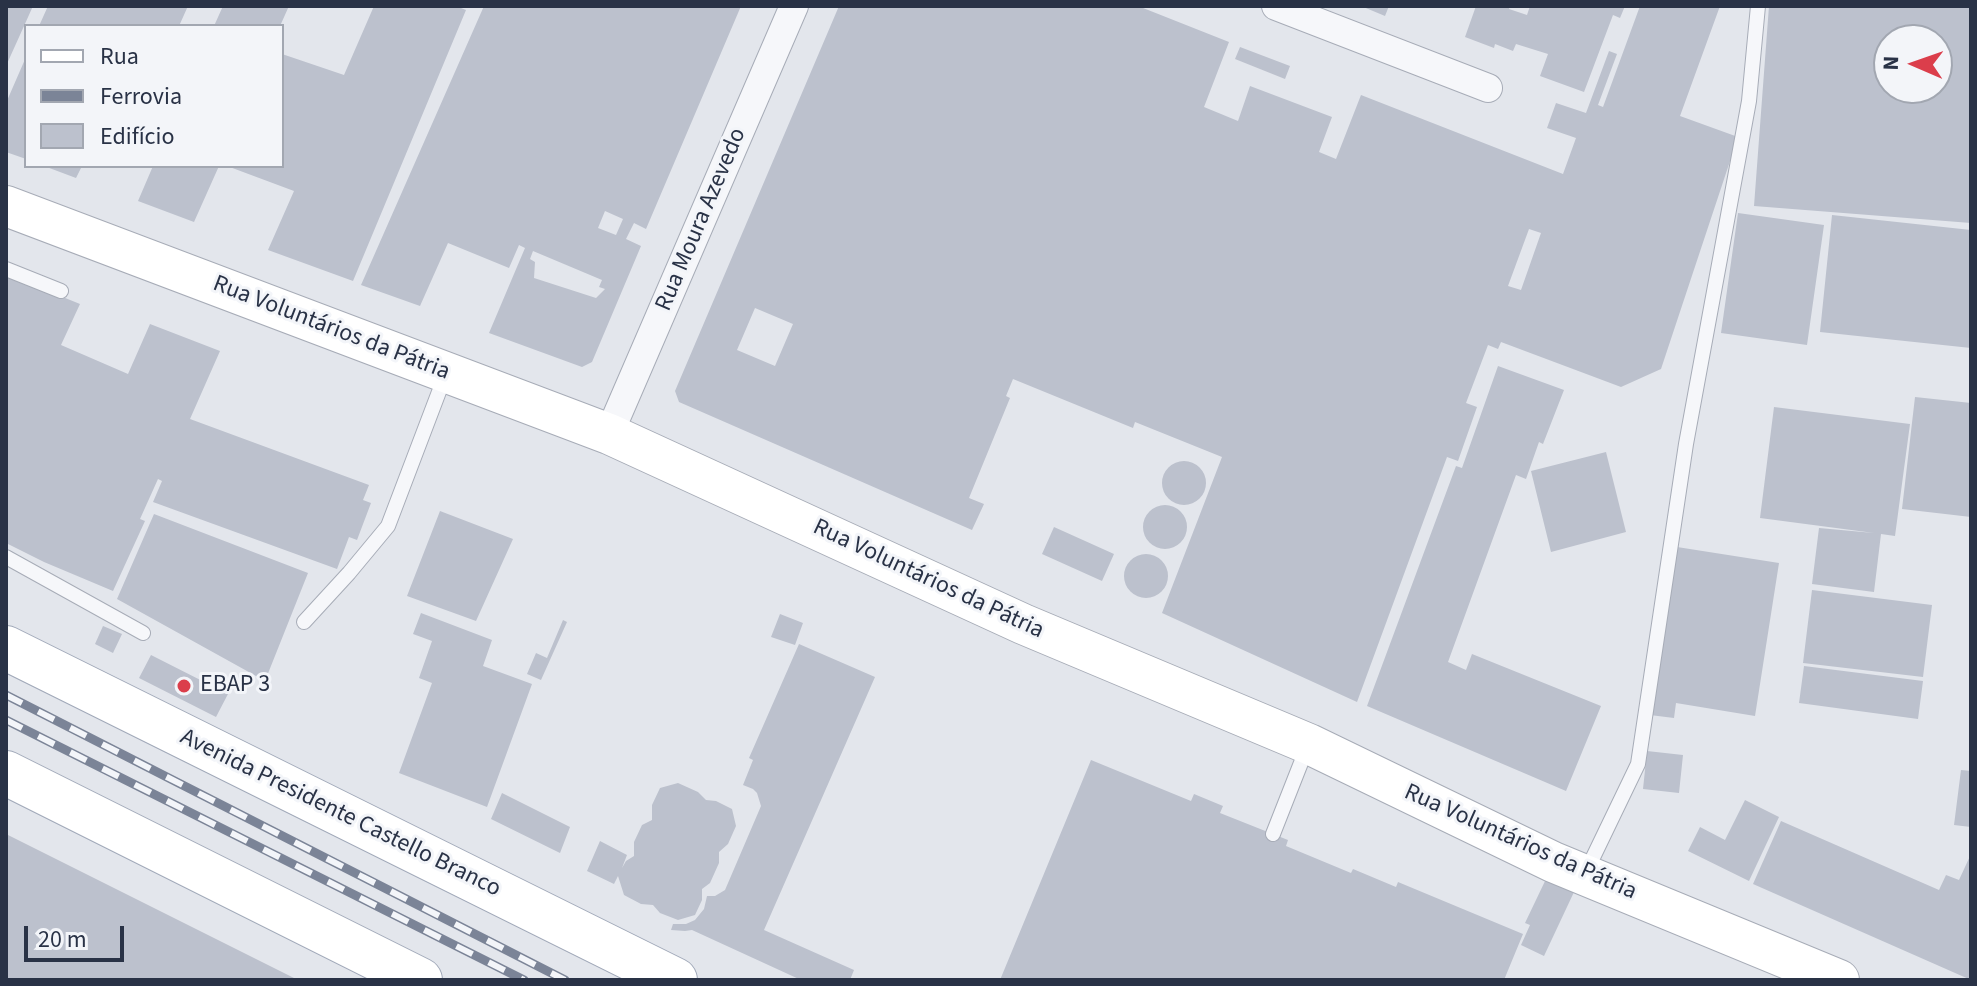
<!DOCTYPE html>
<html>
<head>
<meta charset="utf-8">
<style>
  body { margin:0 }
  #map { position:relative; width:1977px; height:986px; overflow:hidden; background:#e3e6ec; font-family:"Source Sans 3",sans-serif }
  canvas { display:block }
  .frame { position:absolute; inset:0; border:8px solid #293246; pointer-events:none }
  .legend { position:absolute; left:24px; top:24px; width:260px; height:144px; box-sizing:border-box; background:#f3f5f9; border:2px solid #a2a7b1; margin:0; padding:10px 14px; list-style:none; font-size:24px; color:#293246 }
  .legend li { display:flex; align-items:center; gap:16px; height:40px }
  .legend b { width:40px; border:2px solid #a2a7b1 }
  .north { position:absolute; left:1873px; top:24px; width:80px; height:80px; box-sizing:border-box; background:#f3f5f9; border:2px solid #a2a7b1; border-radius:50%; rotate:272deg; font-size:22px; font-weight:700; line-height:32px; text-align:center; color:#293246 }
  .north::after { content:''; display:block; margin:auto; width:28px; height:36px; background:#db3e4b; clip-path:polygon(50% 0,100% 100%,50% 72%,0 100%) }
  .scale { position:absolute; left:24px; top:926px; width:100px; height:36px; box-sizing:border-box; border:4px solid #293246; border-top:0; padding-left:10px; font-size:24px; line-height:28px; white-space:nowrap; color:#293246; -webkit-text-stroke:6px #f3f5f9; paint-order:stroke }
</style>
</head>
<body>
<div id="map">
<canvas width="1977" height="986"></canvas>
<div class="frame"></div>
<ul class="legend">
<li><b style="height:10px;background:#fff"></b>Rua</li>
<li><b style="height:10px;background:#7b8497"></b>Ferrovia</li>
<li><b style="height:22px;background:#bcc1cd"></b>Edifício</li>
</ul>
<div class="north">N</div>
<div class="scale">20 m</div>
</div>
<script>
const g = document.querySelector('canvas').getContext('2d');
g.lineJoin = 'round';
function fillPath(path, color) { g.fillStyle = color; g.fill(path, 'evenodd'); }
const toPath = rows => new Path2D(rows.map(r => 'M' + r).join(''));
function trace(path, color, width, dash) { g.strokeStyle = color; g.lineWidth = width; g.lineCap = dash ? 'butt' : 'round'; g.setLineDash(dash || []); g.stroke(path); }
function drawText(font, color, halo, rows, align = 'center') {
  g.font = font + ' "Source Sans 3",sans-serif'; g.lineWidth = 6; g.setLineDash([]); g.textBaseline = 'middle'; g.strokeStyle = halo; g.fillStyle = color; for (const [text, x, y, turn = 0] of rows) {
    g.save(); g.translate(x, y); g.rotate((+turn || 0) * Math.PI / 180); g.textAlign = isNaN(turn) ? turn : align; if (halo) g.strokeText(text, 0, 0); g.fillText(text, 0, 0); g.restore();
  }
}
const building = toPath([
  [6,6,33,6,6,66],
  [48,6,188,6,179,26,39,26],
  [223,6,289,6,280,26,214,26],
  [374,6,456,6,466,10,353,281,268,250,294,191,227,166,282,166,282,54,344,75],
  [484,6,741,6,646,229,634,223,626,239,641,246,592,362,582,367,489,333,525,248,519,245,509,268,448,243,420,306,361,285],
  [605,211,623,219,616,235,598,228],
  [533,251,602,280,599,287,605,289,596,298,534,278,535,262,530,259],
  [839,6,1138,6,1229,42,1204,107,1238,121,1250,86,1332,117,1319,152,1336,159,1361,95,1563,174,1576,138,1547,128,1556,103,1586,113,1609,51,1617,54,1598,105,1603,107,1640,6,1720,6,1680,116,1738,137,1661,369,1621,387,1501,342,1498,349,1488,345,1466,403,1477,407,1458,461,1447,457,1357,702,1162,613,1222,457,1135,422,1133,428,1013,379,1006,396,1010,398,969,498,984,504,972,530,679,402,675,391],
  [1529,229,1541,233,1521,290,1508,286],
  [755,308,793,324,775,366,737,350],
  [1361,6,1389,6,1385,16],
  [1476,6,1510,6,1509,9,1527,15,1530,6,1625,6,1620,18,1613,15,1584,92,1540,76,1548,54,1516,44,1513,51,1495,44,1494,48,1465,37],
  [1769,6,1971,6,1971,223,1754,206],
  [1889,40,1937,40,1937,88,1889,88],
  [1240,47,1290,66,1285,79,1235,59],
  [26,57,26,159,6,152,6,103],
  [44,166,82,166,76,178],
  [153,166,219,166,194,222,138,201],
  [1738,213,1824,225,1807,345,1721,333],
  [1832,215,1971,230,1971,348,1820,332],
  [6,274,80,304,61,345,128,374,150,324,220,351,190,419,369,485,363,500,371,503,357,540,349,537,337,569,153,502,162,481,158,479,140,519,145,521,113,591,44,562,6,543],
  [1498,366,1564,390,1543,444,1539,442,1526,479,1516,475,1448,662,1466,670,1472,654,1601,706,1566,791,1367,706,1456,466,1462,468],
  [1915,397,1971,403,1971,517,1902,509],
  [1774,407,1910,424,1895,536,1881,534,1874,592,1812,584,1819,528,1874,533,1760,518],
  [1606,452,1626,532,1551,552,1531,471],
  '1162 483a22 22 0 1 1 44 0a22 22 0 1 1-44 0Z',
  '1143 527a22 22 0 1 1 44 0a22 22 0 1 1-44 0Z',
  [440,511,513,539,476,621,407,596],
  [154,514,308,573,265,681,117,599],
  [1054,527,1114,554,1102,581,1042,554],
  [1677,547,1779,563,1755,716,1676,703,1674,718,1650,715],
  '1124 576a22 22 0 1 1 44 0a22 22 0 1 1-44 0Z',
  [1812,590,1932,605,1923,677,1803,663],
  [421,613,492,640,483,666,532,684,487,807,399,773,432,683,419,678,432,641,413,634],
  [780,614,803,623,795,645,771,637],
  [563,620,567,622,541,680,527,674,536,653,547,658],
  [103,626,122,634,113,653,95,644],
  [799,644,875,677,764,930,854,970,850,980,801,980,692,930,685,931,671,930,673,924,686,924,695,920,704,909,707,896,715,896,725,890,761,806,757,793,753,789,743,785,753,760,749,758],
  [151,655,228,694,216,717,139,678],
  [1804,666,1923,681,1918,719,1799,703],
  [1647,751,1683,755,1679,793,1643,789],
  [1091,760,1191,801,1194,794,1223,806,1220,813,1288,840,1286,846,1351,873,1353,869,1396,887,1398,882,1523,934,1504,980,1000,980],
  [1961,770,1971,771,1971,827,1954,825],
  [678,783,698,792,706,800,716,801,732,809,736,826,728,844,719,852,719,863,710,883,702,889,702,900,695,915,678,920,660,913,653,905,641,904,624,895,618,876,614,884,587,871,600,841,627,855,622,868,626,861,634,856,634,842,642,825,652,820,652,805,660,788],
  [502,793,570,827,560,853,491,819],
  [1745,800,1779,817,1749,881,1688,851,1700,827,1725,840],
  [1781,821,1939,890,1946,875,1959,880,1971,854,1971,980,1753,884],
  [6,834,298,980,6,980],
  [1546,879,1574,892,1544,956,1521,945,1530,925,1525,923]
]);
const lane = toPath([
  [6,269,61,291],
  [6,557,143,633],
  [304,622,349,573,388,526,445,376],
  [1273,834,1308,745],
  [1586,872,1638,764,1686,444,1749,101,1758,6]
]);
const street = toPath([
  [1276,6,1488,88],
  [609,434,794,6]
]);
const secondary = toPath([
  [6,206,609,434,1023,624,1309,744,1553,862,1839,980]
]);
const primary = toPath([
  [6,648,675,980],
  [6,773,420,980]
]);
const rail = toPath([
  [6,695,565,980],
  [6,720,524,980]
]);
const markers = [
  [184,686,8,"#db3e4b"]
];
const streetNames = [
  ["Rua Moura Azevedo",702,220,-67],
  ["Rua Voluntários da Pátria",331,329,21],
  ["Rua Voluntários da Pátria",928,580,25],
  ["Avenida Presidente Castello Branco",340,814,26],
  ["Rua Voluntários da Pátria",1520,843,24]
];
const poiNames = [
  ["EBAP 3",200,686]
];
fillPath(building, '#bcc1cd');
trace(lane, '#a7acb7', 16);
trace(street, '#a7acb7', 30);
trace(secondary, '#a7acb7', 42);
trace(primary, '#a1a9b9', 46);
trace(lane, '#f6f7fa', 14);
trace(street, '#f6f7fa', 28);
trace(secondary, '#fff', 40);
trace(primary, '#fff', 44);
trace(rail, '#7b8497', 9);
trace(rail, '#f3f5f9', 6, [18]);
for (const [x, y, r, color] of markers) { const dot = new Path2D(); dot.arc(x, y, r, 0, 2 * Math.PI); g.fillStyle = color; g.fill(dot); trace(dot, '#f3f5f9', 3); }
drawText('24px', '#293246', '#f3f5f9', streetNames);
drawText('24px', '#293246', '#f3f5f9', poiNames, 'left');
</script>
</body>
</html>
